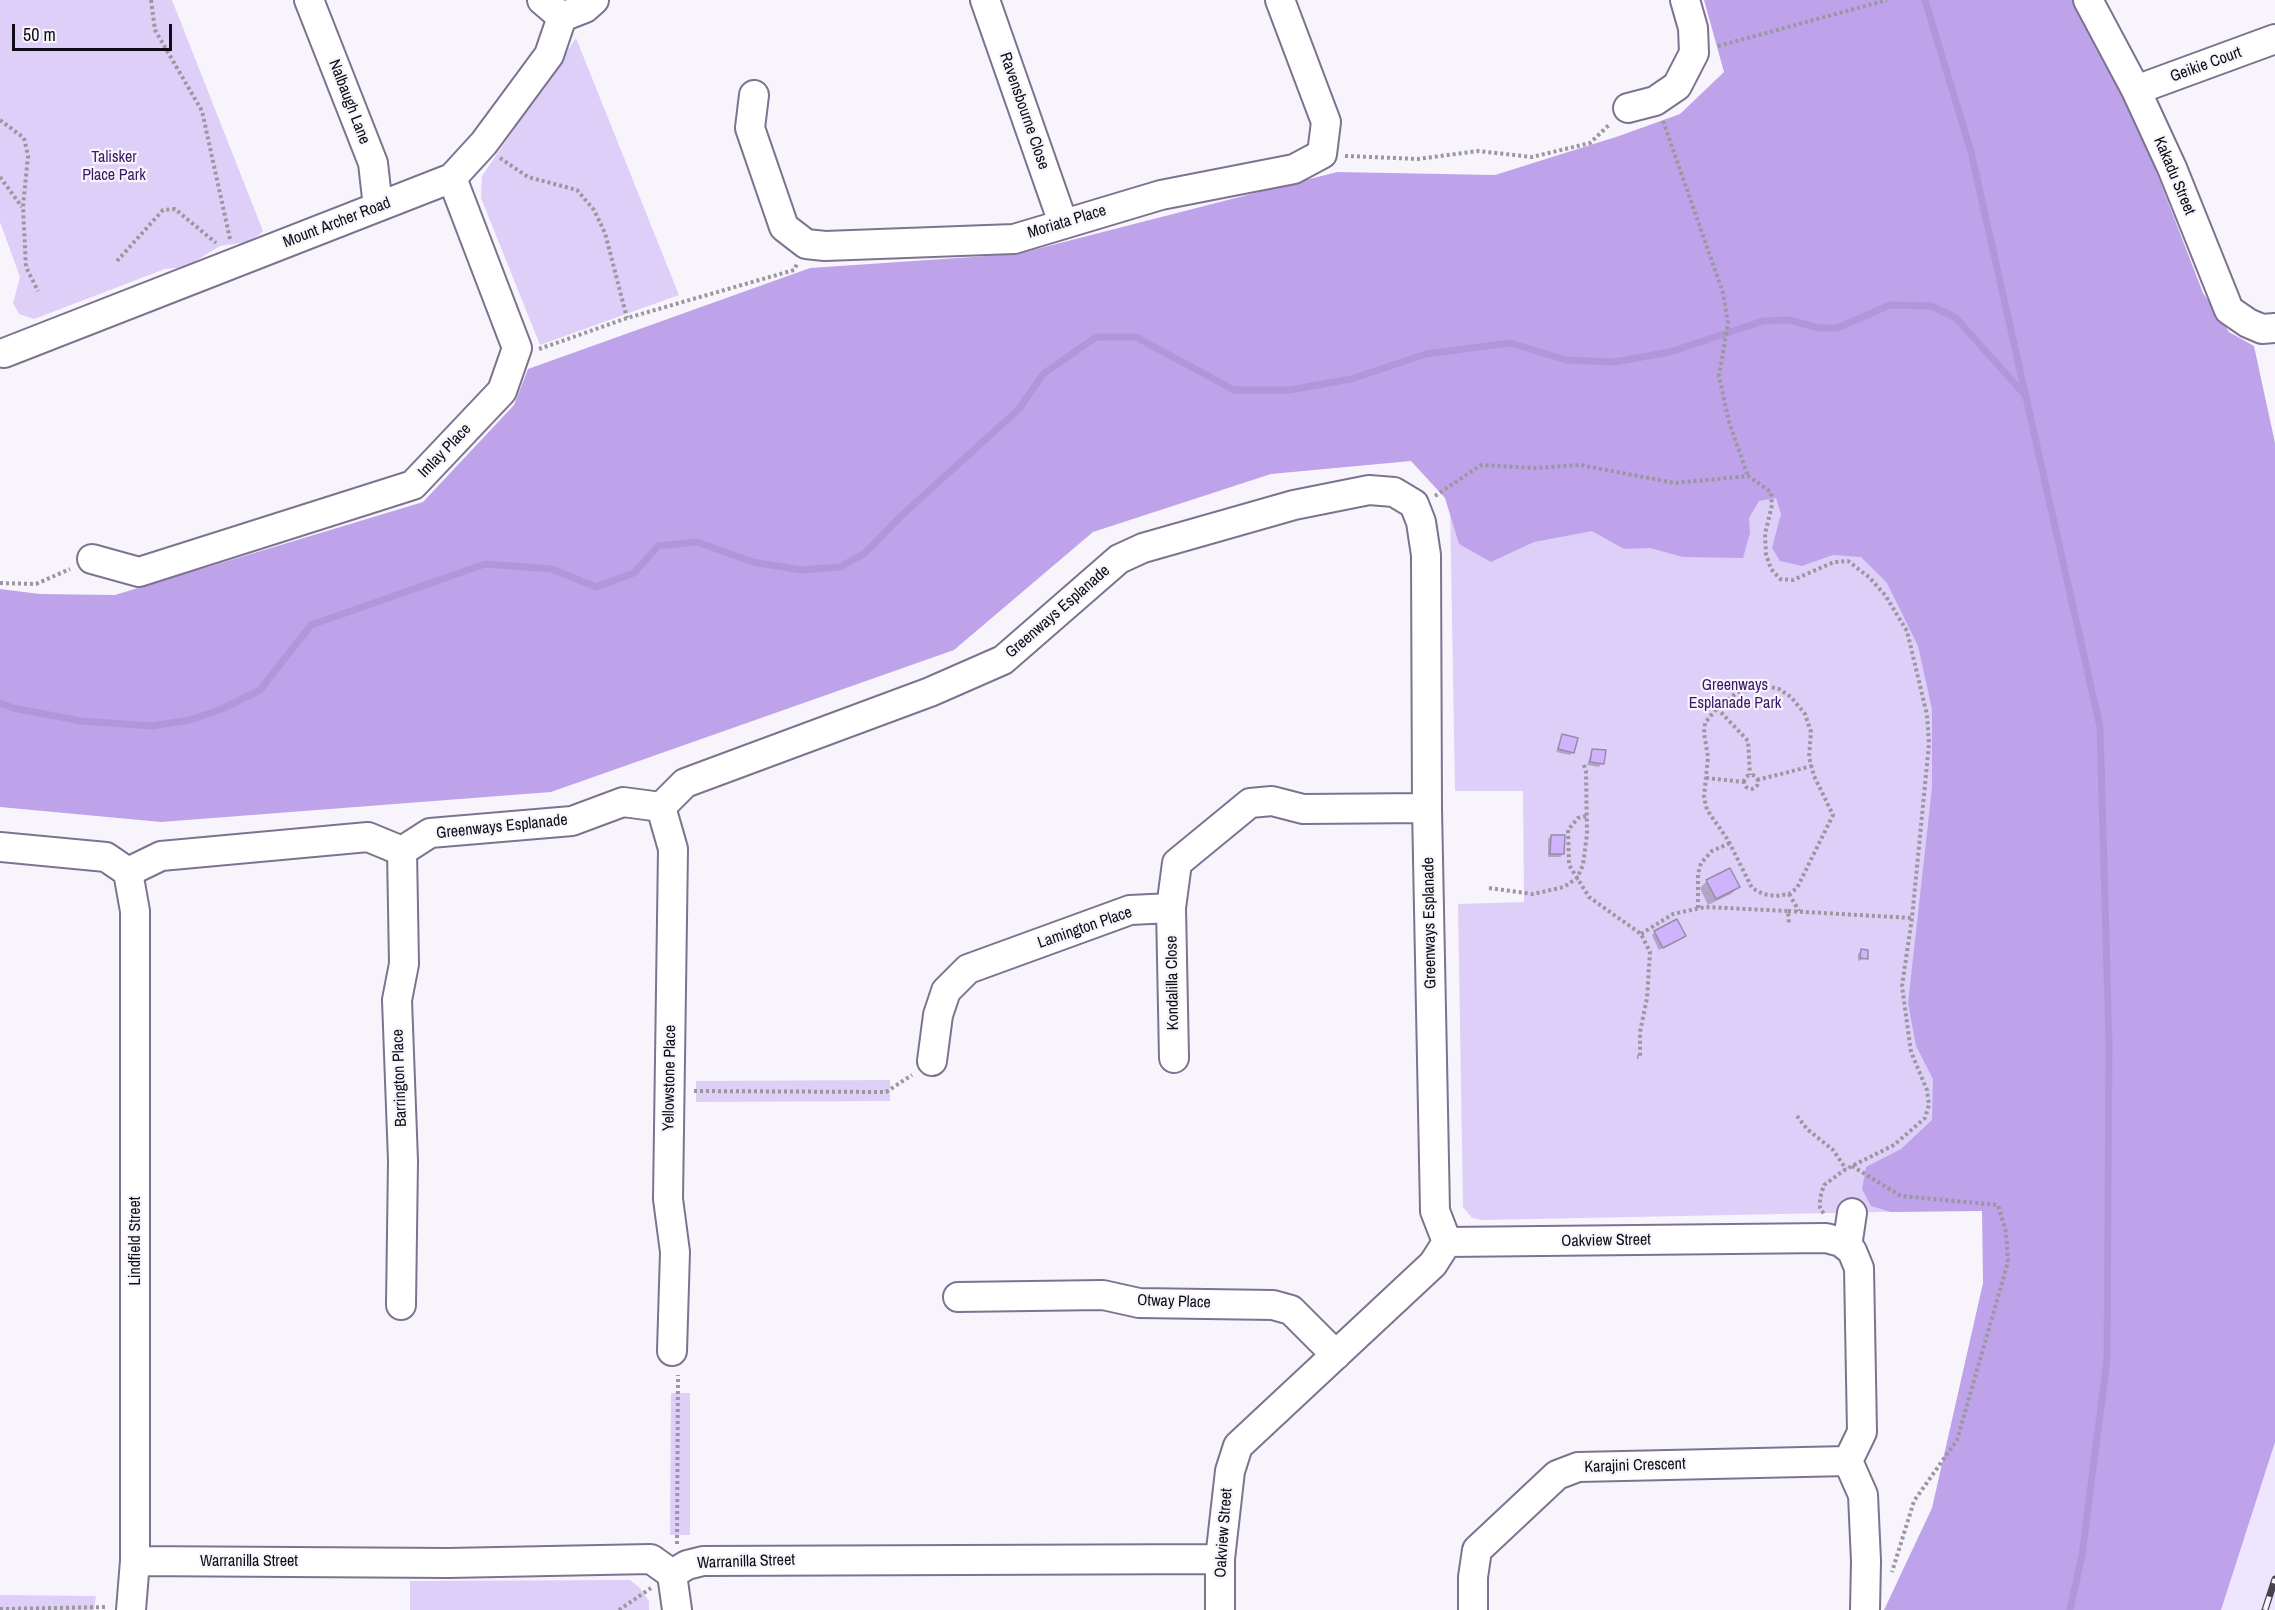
<!DOCTYPE html>
<html>
<head>
<meta charset="utf-8">
<style>
  body { margin:0 }
  #map { position:relative; width:2275px; height:1610px; overflow:hidden; background:#f7f5fb; font-family:"Archivo Narrow",sans-serif }
  canvas { display:block }
  .scale { position:absolute; left:12px; top:24px; width:160px; height:27px; box-sizing:border-box; border:3px solid #100c17; border-top:0; padding-left:8px; font-size:18px; line-height:21px; white-space:nowrap; color:#100c17; -webkit-text-stroke:4px #f7f5fb; paint-order:stroke }
</style>
</head>
<body>
<div id="map">
<canvas width="2275" height="1610"></canvas>
<div class="scale">50 m</div>
</div>
<script>
const g = document.querySelector('canvas').getContext('2d');
g.lineJoin = 'round';
function fillPath(path, color) { g.fillStyle = color; g.fill(path, 'evenodd'); }
const toPath = rows => new Path2D(rows.map(r => 'M' + r).join(''));
function trace(path, color, width, dash) { g.strokeStyle = color; g.lineWidth = width; g.lineCap = dash ? 'butt' : 'round'; g.setLineDash(dash || []); g.stroke(path); }
function drawText(font, color, halo, rows, align = 'center') {
  g.font = font + ' "Archivo Narrow",sans-serif'; g.lineWidth = 4.5; g.setLineDash([]); g.textBaseline = 'middle'; g.strokeStyle = halo; g.fillStyle = color; for (const [text, x, y, turn = 0] of rows) {
    g.save(); g.translate(x, y); g.rotate((+turn || 0) * Math.PI / 180); g.textAlign = isNaN(turn) ? turn : align; if (halo) g.strokeText(text, 0, 0); g.fillText(text, 0, 0); g.restore();
  }
}
const built = toPath([
  [2275,1399,2275,1610,2165,1610]
]);
const green = toPath([
  [0,0,172,0,263,231,259,235,247,242,220,246,186,267,165,269,34,319,19,314,13,303,20,277,0,222],
  [576,38,679,295,540,345,481,198,482,176],
  [1449,445,1900,471,1964,589,1982,1210,1482,1220,1472,1218,1463,1207,1458,904,1524,902,1523,791,1455,791],
  [890,1080,890,1101,696,1102,696,1081],
  [671,1393,690,1393,690,1535,670,1535],
  [630,1580,640,1588,649,1601,649,1610,410,1610,410,1581],
  [0,1595,96,1596,94,1610,0,1610]
]);
const forest = toPath([
  [1704,0,2072,0,2143,137,2203,293,2229,332,2254,346,2275,443,2275,1442,2221,1610,1884,1610,1932,1508,1983,1283,1982,1211,1891,1212,1871,1206,1862,1189,1866,1167,1901,1149,1932,1120,1933,1079,1916,1046,1908,1003,1932,788,1932,709,1918,646,1887,583,1861,557,1833,555,1802,566,1780,561,1772,548,1781,514,1776,498,1759,501,1749,518,1750,533,1743,558,1683,557,1650,548,1624,549,1592,531,1534,542,1491,562,1459,544,1445,498,1411,461,1271,474,1093,532,954,650,551,792,161,822,0,807,0,589,40,594,115,595,423,502,514,405,528,369,810,268,1017,254,1337,172,1495,175,1619,136,1680,114,1724,72]
]);
const shadow = toPath([
  [1562,736,1573,752,1570,755,1556,752],
  [1592,750,1602,763,1599,767,1587,765],
  [1551,836,1563,854,1560,857,1548,857,1548,839],
  [1707,881,1738,887,1731,894,1708,905,1700,888],
  [1655,932,1684,936,1659,950,1652,935],
  [1861,951,1867,958,1858,961,1858,954]
]);
const stream = toPath([
  [1925,0,1971,152,2100,727,2109,1043,2107,1360,2082,1555,2070,1610],
  [0,703,13,708,81,721,152,726,190,720,222,709,260,690,311,625,485,564,552,569,596,587,634,573,658,546,697,542,753,562,801,570,840,567,865,553,901,516,1019,409,1043,374,1096,337,1136,337,1234,390,1290,390,1351,379,1426,354,1510,343,1566,360,1614,362,1670,352,1763,321,1789,320,1819,328,1837,328,1890,305,1932,306,1956,318,2025,395]
]);
const building = toPath([
  [1562,734,1578,738,1574,753,1558,749,1562,734],
  [1592,749,1606,750,1604,764,1590,762,1592,749],
  [1551,835,1565,835,1564,854,1550,854,1551,835],
  [1730,868,1740,887,1716,899,1706,880,1730,868],
  [1677,919,1686,936,1663,948,1654,931,1677,919],
  [1861,949,1868,950,1868,959,1860,958,1861,949]
]);
const path = toPath([
  [151,0,155,30,202,111,230,239],
  [1718,46,1887,0],
  [0,120,24,138,28,156,23,207,26,267,38,291],
  [1663,121,1723,293,1728,323,1719,376,1729,422,1748,476],
  [1345,156,1418,159,1478,151,1532,157,1590,143,1610,124],
  [500,158,528,177,577,190,594,210,605,233,627,318],
  [0,177,22,207],
  [117,261,163,210,175,209,216,243],
  [539,349,627,318,794,270,797,264],
  [1435,496,1481,465,1535,468,1580,465,1675,483,1748,476,1771,492,1772,505,1765,534,1766,554,1771,569,1780,579,1793,580,1834,562,1848,561,1869,577,1885,595,1907,631,1927,715,1929,744,1912,918,1902,986,1911,1052,1927,1090,1929,1105,1925,1118,1894,1145,1846,1169,1824,1185,1820,1198,1820,1208,1824,1214],
  [0,583,36,584,70,569],
  [1766,686,1779,689,1791,697,1805,714,1811,732,1809,757,1814,776,1833,815,1797,888,1789,894,1776,896,1763,894,1752,888,1728,840,1707,810,1704,797,1708,757,1704,733,1705,723,1717,708,1738,692,1766,686],
  [1717,708,1748,741,1750,775],
  '1744 782a7 7 0 1 1 14 0a7 7 0 1 1-14 0Z',
  [1706,778,1744,782],
  [1757,780,1812,766],
  [1586,816,1578,818,1568,830,1569,865,1589,897,1641,934,1650,952,1647,998,1640,1032,1640,1057,1637,1057],
  [1489,888,1533,894,1564,887,1577,878,1583,865,1587,834,1586,771,1583,763],
  [1789,894,1799,911],
  [1698,908,1698,874,1701,863,1712,851,1730,843],
  [1788,911,1912,918],
  [1641,934,1673,914,1705,907,1788,911,1789,924],
  [694,1091,886,1092,912,1075],
  [1797,1116,1807,1129,1833,1150,1846,1169],
  [1852,1166,1901,1196,1998,1205,2006,1232,2008,1262,1957,1440,1914,1501,1892,1572],
  [677,1544,678,1375],
  [0,1609,107,1607],
  [619,1610,651,1588]
]);
const minor = toPath([
  [309,0,373,163,378,207],
  [542,0,562,17],
  [985,0,1063,223],
  [2088,0,2136,90,2172,168,2229,310,2248,323,2262,329,2275,328],
  [2136,90,2275,39],
  [754,95,750,128,784,227,806,244,825,246,1014,239,1161,195,1294,169,1322,154,1326,122,1280,0],
  [1628,108,1655,101,1677,86,1694,53,1693,28,1685,0],
  [4,353,452,178,484,143,549,55,562,17,585,8,594,0],
  [92,559,139,572,413,485,502,391,517,348,452,178],
  [661,807,673,849,668,1199,675,1252,672,1351],
  [0,847,106,857,128,872,161,856,368,837,402,851,430,833,572,821,623,802,661,807,685,783,930,692,1003,660,1119,559,1143,548,1294,505,1369,490,1394,492,1414,504,1421,522,1426,555,1427,808,1435,1211,1447,1242],
  [128,872,135,911,135,1561,131,1610],
  [1174,1058,1171,908,1177,863,1250,803,1272,801,1303,809,1427,808],
  [932,1061,938,1015,946,991,968,969,1130,910,1171,908],
  [1447,1242,1826,1238,1841,1242,1852,1251,1859,1268,1862,1432,1848,1461,1863,1495,1866,1561,1865,1610],
  [1847,1247,1852,1213],
  [958,1297,1103,1295,1139,1303,1273,1305,1291,1310,1336,1355],
  [401,1305,403,1161,397,1000,404,964,402,851],
  [135,1561,448,1563,651,1559,672,1574,687,1565,703,1561,1220,1559],
  [672,1574,677,1610],
  [1220,1610,1220,1559,1230,1471,1238,1446,1433,1264,1447,1242],
  [1473,1610,1473,1577,1477,1550,1557,1475,1578,1467,1848,1461]
]);
const rail = toPath([
  [2265,1610,2275,1579]
]);
const streetNames = [
  ["Geikie Court",2206,65,-20],
  ["Nalbaugh Lane",349,102,69],
  ["Ravensbourne Close",1024,111,71],
  ["Kakadu Street",2174,176,67],
  ["Moriata Place",1067,222,-17],
  ["Mount Archer Road",337,223,-21],
  ["Imlay Place",445,451,-46],
  ["Greenways Esplanade",1058,612,-41],
  ["Greenways Esplanade",502,827,-6],
  ["Greenways Esplanade",1430,923,-91],
  ["Lamington Place",1085,928,-19],
  ["Kondalilla Close",1173,983,-91],
  ["Barrington Place",400,1078,-92],
  ["Yellowstone Place",670,1078,-89],
  ["Lindfield Street",136,1241,-90],
  ["Oakview Street",1606,1241,-1],
  ["Otway Place",1174,1302,2],
  ["Karajini Crescent",1635,1466,-2],
  ["Oakview Street",1224,1533,-86],
  ["Warranilla Street",249,1562],
  ["Warranilla Street",746,1562,-2]
];
const parkNames = [
  ["Talisker",114,158],
  ["Place Park",114,176],
  ["Greenways",1735,686],
  ["Esplanade Park",1735,704]
];
fillPath(built, '#eee6fe');
fillPath(green, '#decff8');
fillPath(forest, '#bea3ea');
fillPath(shadow, '#0003');
trace(stream, '#b196dc', 7);
fillPath(building, '#cfb4fb');
trace(building, '#968ba9', 1.5);
trace(minor, '#7d7390', 32);
trace(path, '#9a979f', 4, [3, 3]);
trace(minor, '#fff', 28);
trace(rail, '#47434d', 7);
trace(rail, '#f7f5fb', 4.5, [14]);
drawText('16px', '#100c17', '#f7f5fb', streetNames);
drawText('16px', '#3e1567', '#f7f5fb', parkNames);
</script>
</body>
</html>
